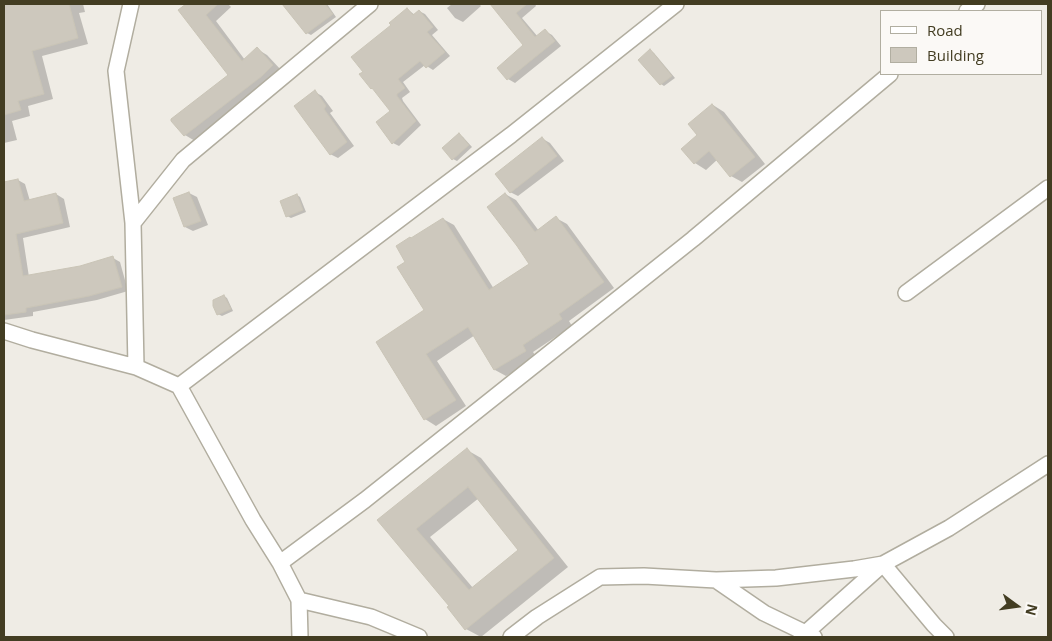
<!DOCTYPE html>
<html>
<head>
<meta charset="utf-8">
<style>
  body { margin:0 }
  #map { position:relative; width:1052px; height:641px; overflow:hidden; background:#efece5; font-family:"Open Sans",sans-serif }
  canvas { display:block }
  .frame { position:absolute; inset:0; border:5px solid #433d22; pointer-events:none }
  .legend { position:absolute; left:880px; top:10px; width:162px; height:65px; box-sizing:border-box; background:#fbf9f6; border:1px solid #b1aea1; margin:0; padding:6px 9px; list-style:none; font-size:15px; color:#433d22 }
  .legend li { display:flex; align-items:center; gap:10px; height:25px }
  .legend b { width:25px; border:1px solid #b1aea1 }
  .north { position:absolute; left:992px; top:581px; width:50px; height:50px; -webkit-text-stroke:4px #fbf9f6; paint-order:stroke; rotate:104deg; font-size:14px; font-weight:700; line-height:20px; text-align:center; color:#433d22 }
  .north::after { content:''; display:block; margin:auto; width:18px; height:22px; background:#433d22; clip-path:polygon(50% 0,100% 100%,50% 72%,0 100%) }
</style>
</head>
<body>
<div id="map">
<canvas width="1052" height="641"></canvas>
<div class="frame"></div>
<ul class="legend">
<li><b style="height:6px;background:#fff"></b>Road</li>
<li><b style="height:14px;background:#cdc8bd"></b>Building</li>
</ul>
<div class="north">N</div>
</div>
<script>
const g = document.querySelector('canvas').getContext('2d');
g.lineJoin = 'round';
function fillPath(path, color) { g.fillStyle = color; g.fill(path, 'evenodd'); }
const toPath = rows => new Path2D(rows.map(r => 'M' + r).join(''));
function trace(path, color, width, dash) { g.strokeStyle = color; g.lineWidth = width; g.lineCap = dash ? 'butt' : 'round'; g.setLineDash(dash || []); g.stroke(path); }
const shadow = toPath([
  [4,4,83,4,85,12,79,13,88,44,42,56,53,99,28,106,30,116,12,121,17,140,4,143],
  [188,4,228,4,231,7,216,21,245,60,257,49,267,55,282,71,195,141,185,135,173,121,230,75,180,10],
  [294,4,327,4,336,17,311,35,307,33,288,9],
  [452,4,479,4,481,6,463,22,455,18,447,8],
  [492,4,535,4,536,6,522,18,538,37,545,31,552,35,561,46,515,83,508,79,525,45],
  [407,9,415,15,419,11,425,14,438,30,432,35,450,56,433,70,425,65,403,82,410,92,402,98,403,101,421,125,399,146,393,143,392,111,364,72,393,25],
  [651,51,654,53,675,78,664,86,661,84],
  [315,92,322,96,333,111,330,113,354,146,338,158,330,154],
  [713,105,724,112,765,164,742,182,731,176,718,159,706,170,695,163,683,149,698,135],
  [459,135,463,137,472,147,457,161,453,159],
  [543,139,550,143,564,161,518,196,510,192],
  [18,180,25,184,30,201,56,194,64,199,70,227,23,238,29,277,81,267,113,258,120,262,128,291,97,300,33,312,33,316,4,320,4,184],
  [189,193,197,197,208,225,193,231,185,227,174,199],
  [505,194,516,200,539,231,556,218,567,224,614,288,569,321,572,326,533,352,537,358,506,376,495,370,475,335,437,361,466,406,436,426,425,419,378,343,426,310,406,262,443,219,454,225,494,289,531,264],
  [297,195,300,197,306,212,291,218,287,216],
  [224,296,227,298,233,311,222,316,218,314],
  [467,450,481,458,568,567,481,637,466,629,449,607,450,606,379,520],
  [479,498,520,550,473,588,430,537]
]);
const building = toPath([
  [4,4,69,4,78,38,32,51,44,94,18,101,21,110,4,115,4,4],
  [186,4,218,4,206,15,242,61,257,47,273,65,262,76,184,136,171,121,171,119,228,75,178,10,186,4],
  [282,4,325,4,333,14,306,34,282,4],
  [490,4,527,4,516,13,535,37,545,29,555,41,507,80,497,68,523,45,490,4],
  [407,8,413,15,419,10,433,27,427,32,445,52,426,68,420,61,398,79,405,88,397,94,397,96,416,121,392,144,376,122,390,111,372,88,371,89,359,74,363,72,351,57,391,25,389,23,407,8],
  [650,49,672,76,660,85,638,60,650,49],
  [315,90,326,106,324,109,347,142,330,155,294,106,315,90],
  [712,104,755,157,730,177,709,151,694,164,681,149,697,135,688,124,712,104],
  [459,133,469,145,452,160,442,148,459,133],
  [542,137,557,156,510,193,495,174,542,137],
  [18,179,24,201,56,193,63,223,16,234,23,276,80,266,113,256,122,287,89,296,26,308,26,312,4,315,4,182,18,179],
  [189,192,201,221,184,227,173,198,189,192],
  [505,193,535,232,556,216,604,282,559,314,562,319,523,345,526,351,494,370,468,327,426,354,456,400,424,420,376,342,424,310,397,267,405,262,396,246,410,237,411,238,443,218,489,290,529,264,517,246,487,207,505,193],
  [297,194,303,210,286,217,280,201,297,194],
  [224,295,231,309,217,315,213,306,213,300,224,295],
  [467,448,554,558,465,630,447,607,449,606,377,520,467,448],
  [468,487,518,550,469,590,416,529,468,487]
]);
const street = toPath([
  [131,4,116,71,133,223,136,367],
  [967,11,977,4],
  [133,223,183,160,370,4],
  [906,293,1048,188],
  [4,331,32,340,136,367,179,386,253,520,280,563,299,600,300,637],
  [179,386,511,135,676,4],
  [280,563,365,500,693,239,890,74],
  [883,564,934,625,946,637],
  [716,580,764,613,814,637],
  [299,600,371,617,419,637],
  [511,637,537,617,600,577,644,576,716,580,776,578,854,569,883,564],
  [801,637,883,564,949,528,1048,464]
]);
fillPath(shadow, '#0003');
fillPath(building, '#cdc8bd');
trace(building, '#c9c4b6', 1);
trace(street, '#b1ad9f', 18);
trace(street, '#fff', 15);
</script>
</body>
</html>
